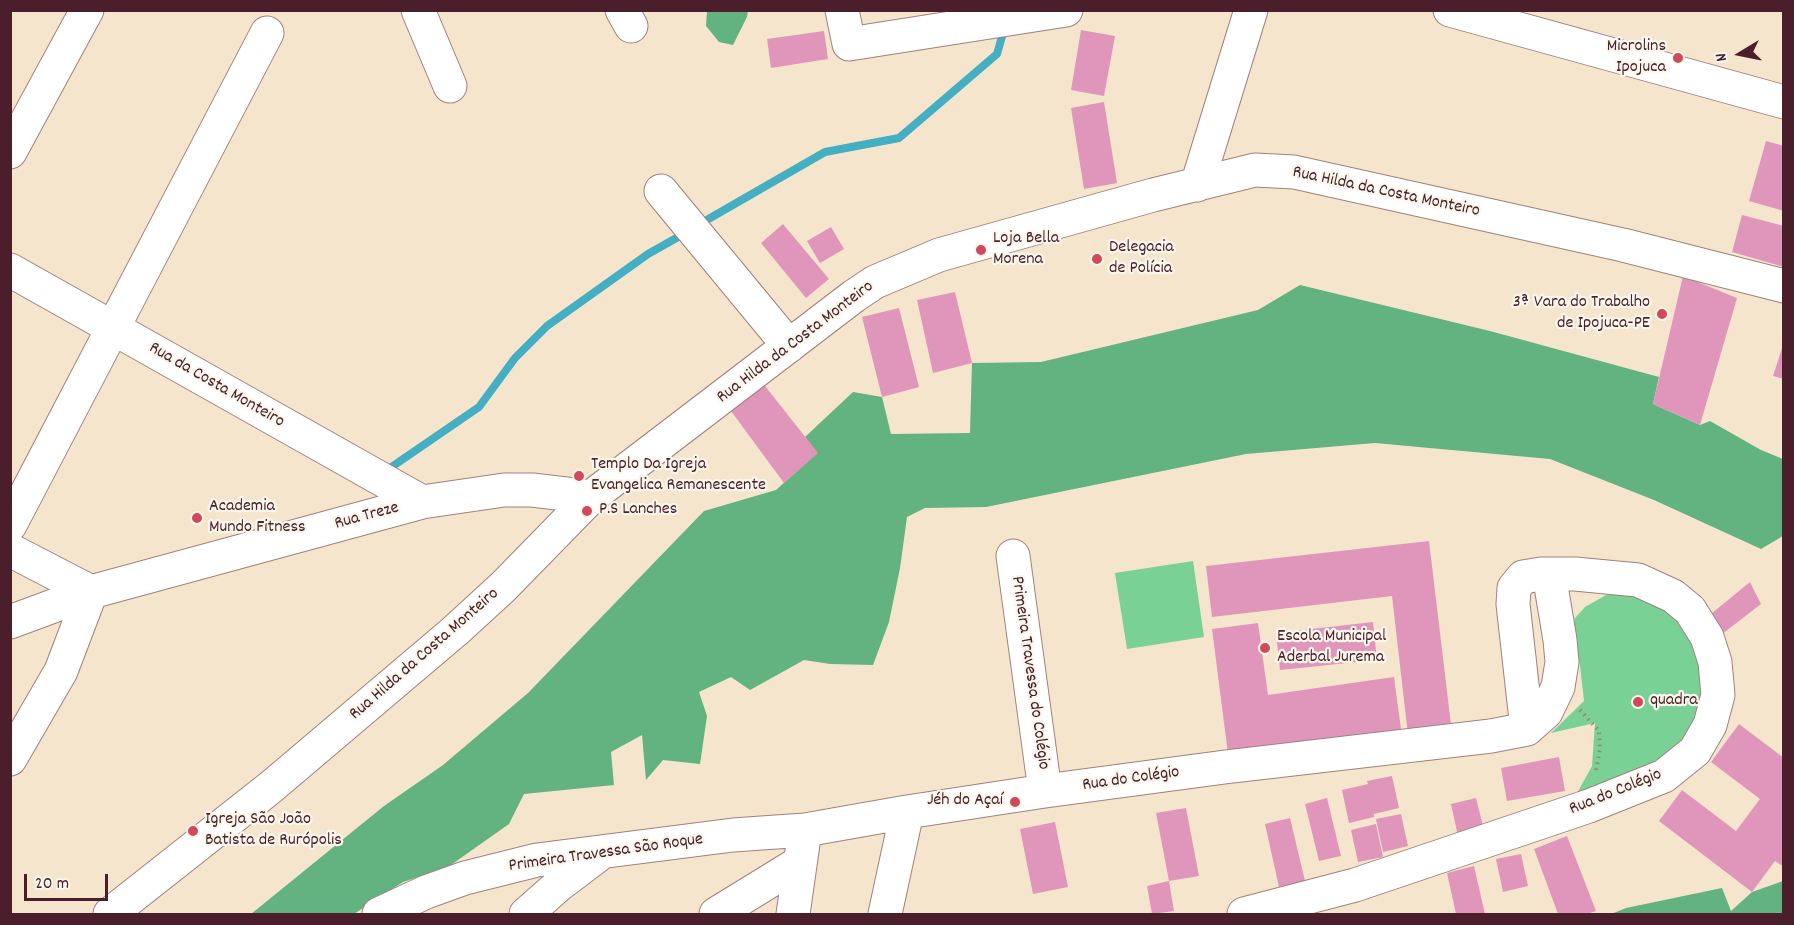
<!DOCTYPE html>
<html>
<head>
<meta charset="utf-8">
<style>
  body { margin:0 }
  #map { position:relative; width:1794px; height:925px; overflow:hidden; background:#f5e5cc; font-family:Dekko,sans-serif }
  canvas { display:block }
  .frame { position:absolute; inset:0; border:12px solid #4a1f2b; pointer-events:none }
  .north { position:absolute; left:1710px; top:24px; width:60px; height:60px; -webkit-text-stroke:4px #fbf7ec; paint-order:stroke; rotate:260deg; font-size:16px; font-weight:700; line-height:24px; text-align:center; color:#4a1f2b }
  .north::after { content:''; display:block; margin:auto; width:21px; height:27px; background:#4a1f2b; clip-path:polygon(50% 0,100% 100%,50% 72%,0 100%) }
  .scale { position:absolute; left:24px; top:874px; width:84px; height:27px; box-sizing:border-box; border:3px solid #4a1f2b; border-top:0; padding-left:8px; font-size:18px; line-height:21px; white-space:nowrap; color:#4a1f2b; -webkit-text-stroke:4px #fbf7ec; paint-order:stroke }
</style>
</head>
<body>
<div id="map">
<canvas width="1794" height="925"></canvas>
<div class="frame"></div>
<div class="north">N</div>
<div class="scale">20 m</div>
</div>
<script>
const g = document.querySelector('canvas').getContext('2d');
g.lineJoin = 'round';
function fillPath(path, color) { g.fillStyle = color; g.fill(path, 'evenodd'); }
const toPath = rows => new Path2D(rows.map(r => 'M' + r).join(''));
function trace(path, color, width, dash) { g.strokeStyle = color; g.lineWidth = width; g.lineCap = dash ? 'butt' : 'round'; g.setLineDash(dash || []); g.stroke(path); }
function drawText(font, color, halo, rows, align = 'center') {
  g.font = font + ' Dekko,sans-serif'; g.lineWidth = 4.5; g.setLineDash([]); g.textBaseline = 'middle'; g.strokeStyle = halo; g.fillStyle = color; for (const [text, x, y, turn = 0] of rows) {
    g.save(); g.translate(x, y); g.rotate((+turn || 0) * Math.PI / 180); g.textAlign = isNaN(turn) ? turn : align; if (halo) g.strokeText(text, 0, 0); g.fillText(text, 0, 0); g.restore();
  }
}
const green = toPath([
  [1193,561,1204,637,1127,649,1115,573],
  [1631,590,1679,616,1699,643,1706,700,1676,757,1571,804,1592,766,1595,723,1551,733,1584,701,1580,666,1572,628,1575,618,1585,607,1613,591]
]);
const forest = toPath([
  [707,11,748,11,747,17,733,45,719,42,706,26],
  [1300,285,1490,331,1659,377,1653,404,1700,425,1710,421,1761,450,1783,459,1783,536,1761,549,1654,500,1550,459,1375,443,1246,454,986,507,925,508,907,517,900,568,889,622,873,665,830,664,804,660,750,690,731,677,699,692,707,716,700,764,663,760,646,780,642,735,611,752,614,785,524,794,509,824,448,867,403,882,354,914,251,914,384,806,443,765,528,693,704,511,776,490,817,453,805,437,853,392,882,397,891,434,970,433,972,363,1041,362,1258,310],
  [1783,881,1783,914,1611,914,1626,908,1722,888,1731,911,1752,892]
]);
const stream = toPath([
  [698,225,825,152,899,138,997,54,1005,26],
  [390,468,479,407,515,358,547,326,648,254,687,232]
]);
const building = toPath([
  [1081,30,1115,36,1104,96,1071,90],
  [824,31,828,59,771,68,767,39],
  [1104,102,1117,183,1084,189,1071,108],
  [1766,141,1784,146,1784,211,1749,201],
  [1742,215,1784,226,1784,267,1732,252],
  [783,224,829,279,806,298,761,243],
  [831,227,844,249,820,263,807,241],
  [1683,276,1737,298,1700,425,1653,404],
  [955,292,972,363,933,373,917,300],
  [899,308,919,387,882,397,862,317],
  [1783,345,1784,345,1784,379,1773,376],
  [761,381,818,453,784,483,728,407],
  [1429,541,1452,733,1408,735,1392,596,1212,617,1206,566],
  [1750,582,1761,604,1717,638,1706,618],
  [1373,622,1377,660,1280,670,1276,633],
  [1258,623,1268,695,1394,677,1401,729,1228,754,1212,629],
  [1739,724,1784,758,1784,867,1775,861,1752,892,1659,821,1682,790,1736,831,1760,799,1711,762],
  [1559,757,1565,791,1507,801,1501,768],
  [1392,776,1399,808,1374,814,1374,817,1349,823,1342,790,1368,784,1367,781],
  [1327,798,1341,856,1319,861,1305,804],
  [1476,798,1484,830,1458,836,1451,804],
  [1186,808,1199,876,1169,881,1174,911,1152,914,1147,886,1169,881,1156,813],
  [1401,814,1408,846,1383,852,1376,819],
  [1290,818,1305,881,1279,887,1265,824],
  [1055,822,1068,887,1033,894,1020,829],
  [1376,824,1383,857,1358,862,1351,830],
  [1567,836,1596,911,1587,914,1558,914,1534,849],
  [1521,854,1528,886,1503,892,1496,859],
  [1474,866,1485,914,1456,914,1447,873]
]);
const path = toPath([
  [1580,710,1599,731,1600,749,1596,770]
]);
const minor = toPath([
  [418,10,450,86],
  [622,10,631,26],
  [842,10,849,44,1066,10],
  [1450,10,1784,102],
  [10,152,87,10],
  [1197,185,1251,10],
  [661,191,789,346],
  [10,270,422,502],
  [10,525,267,33],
  [10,550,91,592,61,671,10,759],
  [1013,556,1045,791],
  [10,622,91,592,422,502,504,490,532,490,591,497],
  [110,914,271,787,455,631,503,587,591,497,854,296,875,282,939,255,1153,195,1255,170,1294,172,1623,245,1784,286],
  [379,914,426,892,465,878,537,860,733,835,805,830],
  [526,914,560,884,601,853],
  [716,914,799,863],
  [793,914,805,830,907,812,1045,791,1225,767,1491,736,1527,729,1546,712,1558,687,1562,662,1560,640,1549,574],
  [885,914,907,812],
  [1244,914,1355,885,1589,806,1664,776,1695,751,1710,725,1718,695,1715,662,1707,637,1690,610,1673,596,1638,580,1575,574,1541,574,1523,577,1514,588,1513,604,1527,729]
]);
const markers = [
  [1678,58,6,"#d1495b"],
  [981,250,6,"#d1495b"],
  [1097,259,6,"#d1495b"],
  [1662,314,6,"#d1495b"],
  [579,476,6,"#d1495b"],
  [587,511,6,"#d1495b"],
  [197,518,6,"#d1495b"],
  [1265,648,6,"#d1495b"],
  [1638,702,6,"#d1495b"],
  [1015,802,6,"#d1495b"],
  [193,831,6,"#d1495b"]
];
const poiNames = [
  ["Microlins",1666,48,"right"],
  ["Ipojuca",1666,69,"right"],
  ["Loja Bella",993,240],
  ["Morena",993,261],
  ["Delegacia",1109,249],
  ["de Polícia",1109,270],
  ["3ª Vara do Trabalho",1650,304,"right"],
  ["de Ipojuca-PE",1650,325,"right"],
  ["Templo Da Igreja",591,466],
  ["Evangelica Remanescente",591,487],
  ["Academia",209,508],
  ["Mundo Fitness",209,529],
  ["P.S Lanches",599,511],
  ["Escola Municipal",1277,638],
  ["Aderbal Jurema",1277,659],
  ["quadra",1650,702],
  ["Jéh do Açaí",1003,802,"right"],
  ["Igreja São João",205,821],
  ["Batista de Rurópolis",205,842]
];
const streetNames = [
  ["Rua Hilda da Costa Monteiro",1386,193,12],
  ["Rua Hilda da Costa Monteiro",796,343,-37],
  ["Rua da Costa Monteiro",216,386,30],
  ["Rua Treze",367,517,-15],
  ["Rua Hilda da Costa Monteiro",425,655,-41],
  ["Primeira Travessa do Colégio",1029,673,82],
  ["Rua do Colégio",1131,780,-8],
  ["Rua do Colégio",1616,793,-22],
  ["Primeira Travessa São Roque",606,854,-8]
];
fillPath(green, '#79d196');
fillPath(forest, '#62b37f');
trace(stream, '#44aec3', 8);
fillPath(building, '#e096bb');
trace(minor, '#a0827c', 35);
trace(path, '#a0827c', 4, [1.5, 4.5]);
trace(minor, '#fff', 33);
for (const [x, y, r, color] of markers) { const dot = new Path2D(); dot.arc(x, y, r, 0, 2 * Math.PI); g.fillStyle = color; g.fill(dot); trace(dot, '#fbf7ec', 2); }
drawText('18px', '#4a1f2b', '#fbf7ec', poiNames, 'left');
drawText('18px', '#4a1f2b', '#fbf7ec', streetNames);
</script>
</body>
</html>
